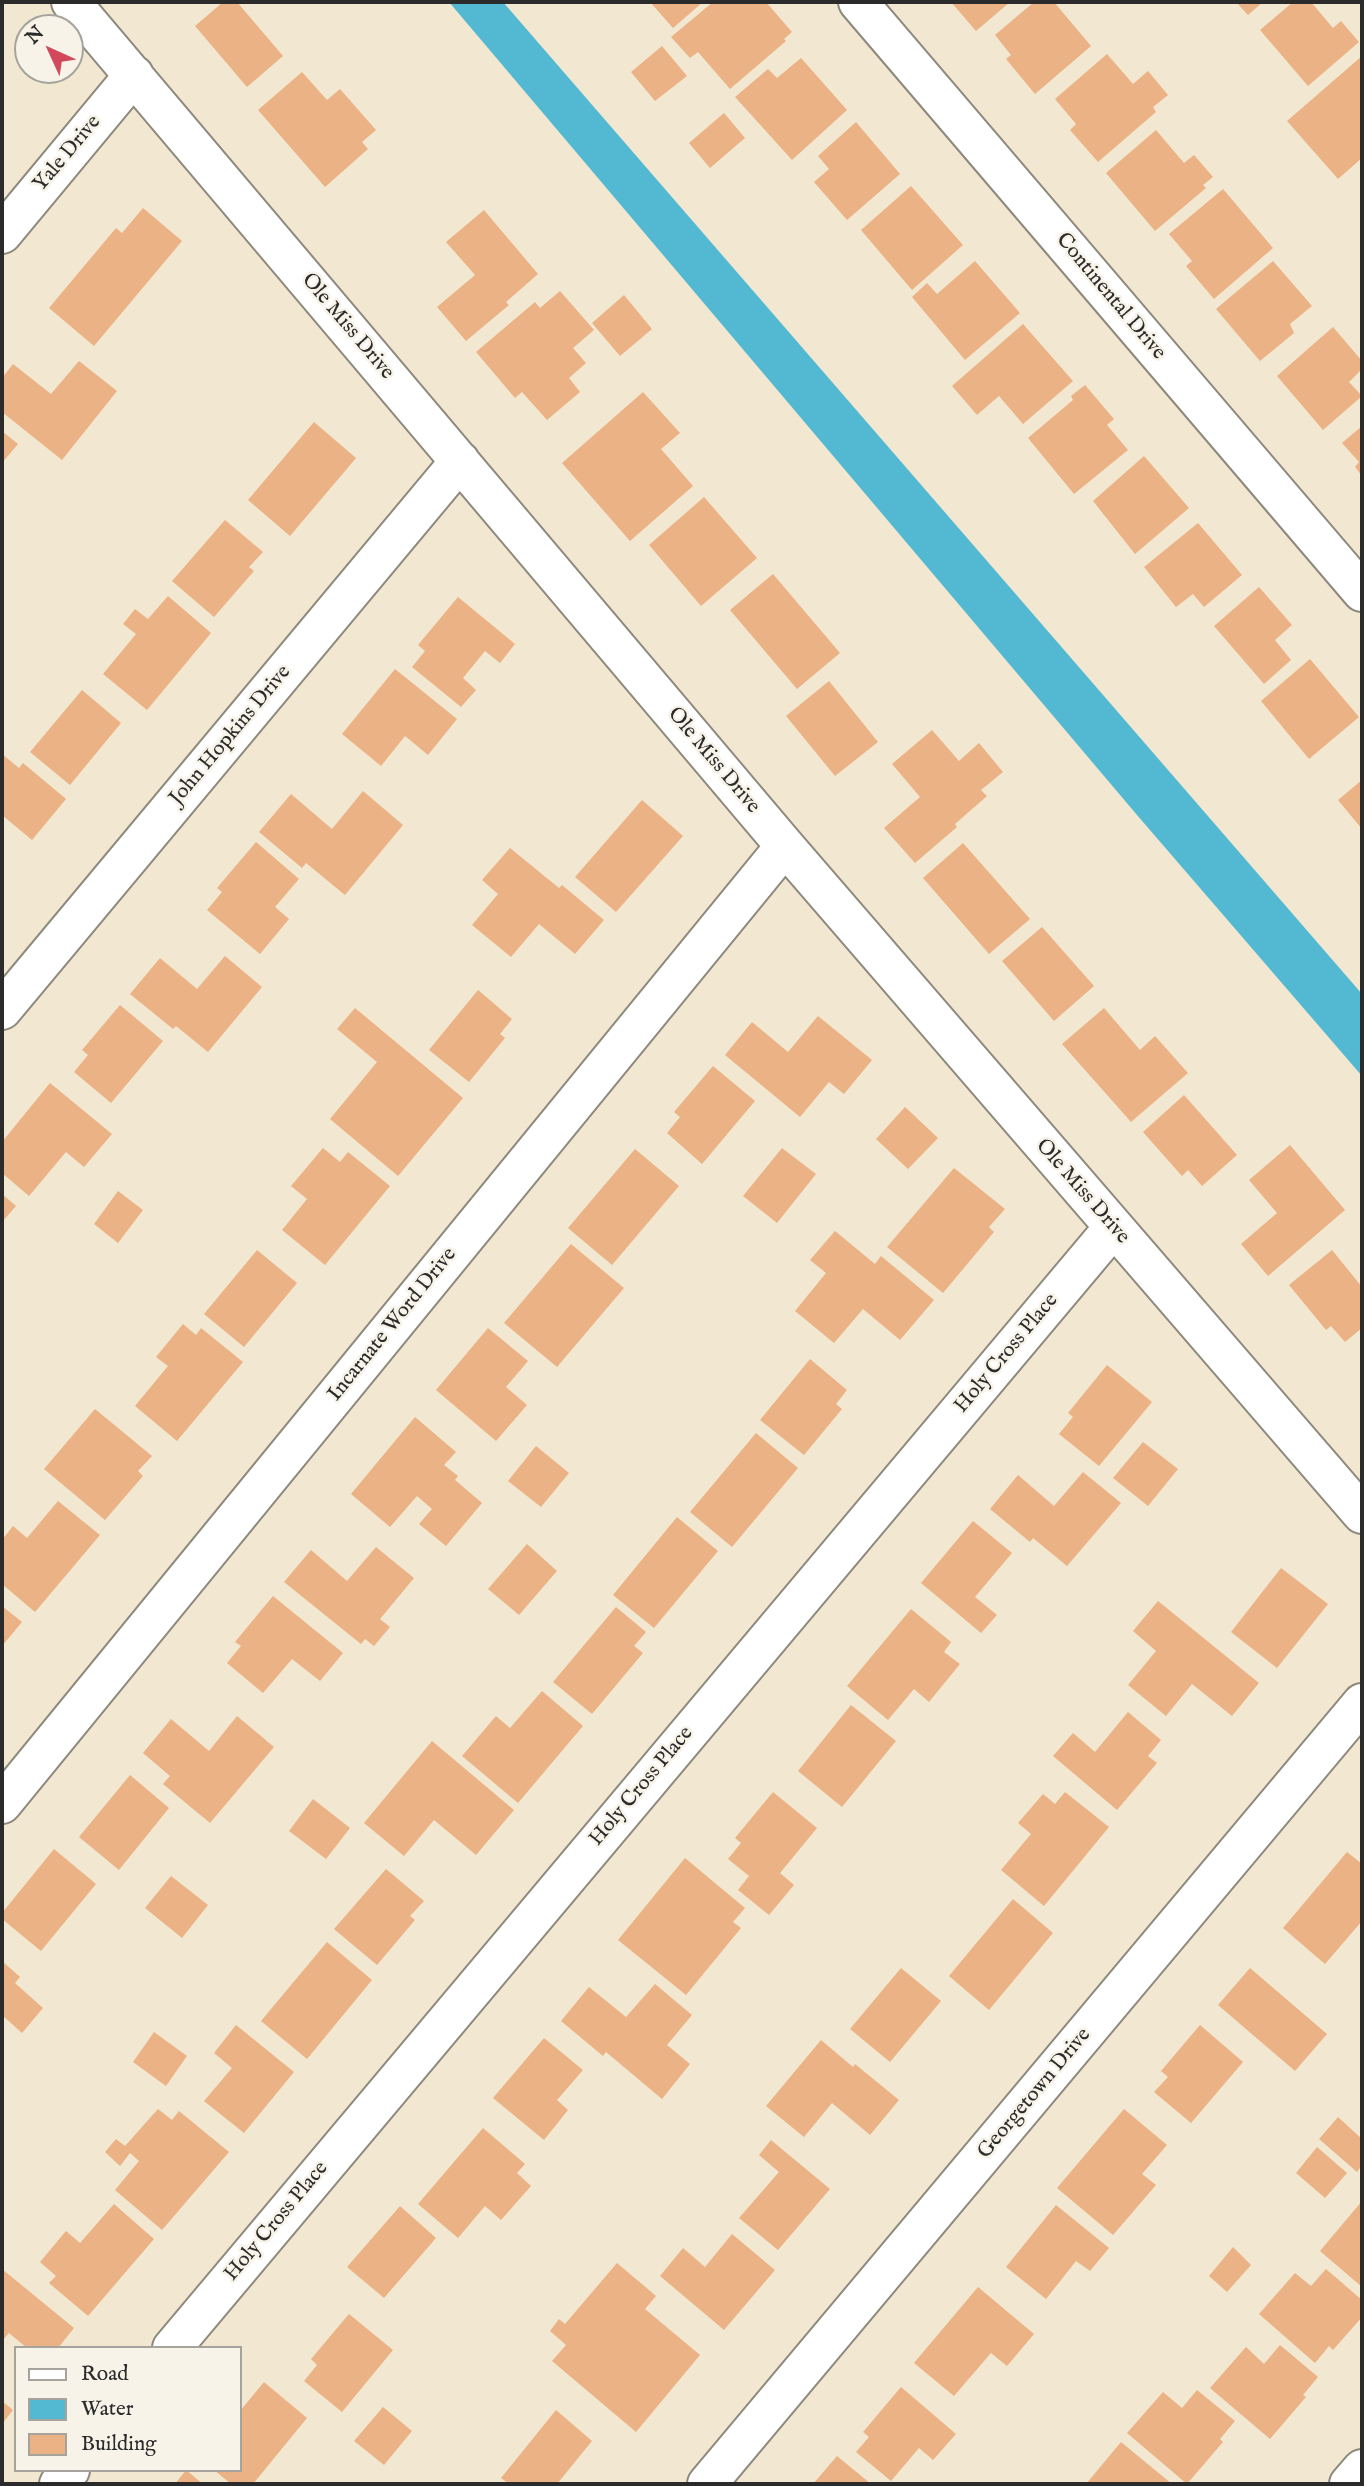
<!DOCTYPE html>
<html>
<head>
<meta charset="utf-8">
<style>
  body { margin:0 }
  #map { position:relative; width:1364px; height:2486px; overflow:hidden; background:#f2e7d0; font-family:"IM FELL English",serif }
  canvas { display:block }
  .frame { position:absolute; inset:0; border:4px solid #2b2b2b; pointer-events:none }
  .legend { position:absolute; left:14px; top:2346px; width:228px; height:126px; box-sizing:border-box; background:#f7f3e8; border:2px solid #a5a39c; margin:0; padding:9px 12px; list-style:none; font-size:21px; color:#2b2b2b }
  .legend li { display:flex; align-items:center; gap:14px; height:35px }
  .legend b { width:35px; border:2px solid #a5a39c }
  .north { position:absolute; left:14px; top:14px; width:70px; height:70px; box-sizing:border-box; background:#f7f3e8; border:2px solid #a5a39c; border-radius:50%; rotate:315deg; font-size:19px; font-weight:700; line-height:28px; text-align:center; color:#2b2b2b }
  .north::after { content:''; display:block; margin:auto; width:24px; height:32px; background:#d1495b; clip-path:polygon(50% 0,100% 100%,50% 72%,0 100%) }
</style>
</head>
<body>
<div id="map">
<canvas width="1364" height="2486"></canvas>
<div class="frame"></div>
<ul class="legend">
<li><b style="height:9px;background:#fff"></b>Road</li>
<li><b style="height:19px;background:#53b9d2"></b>Water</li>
<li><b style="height:19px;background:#ebb285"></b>Building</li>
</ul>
<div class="north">N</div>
</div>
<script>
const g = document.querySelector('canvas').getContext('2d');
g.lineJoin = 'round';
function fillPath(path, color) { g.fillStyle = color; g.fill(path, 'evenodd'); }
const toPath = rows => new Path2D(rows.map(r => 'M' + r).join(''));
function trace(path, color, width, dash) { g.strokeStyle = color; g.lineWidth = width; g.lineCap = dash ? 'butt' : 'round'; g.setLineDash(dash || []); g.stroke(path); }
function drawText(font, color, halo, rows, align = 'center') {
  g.font = font + ' "IM FELL English",serif'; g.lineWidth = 5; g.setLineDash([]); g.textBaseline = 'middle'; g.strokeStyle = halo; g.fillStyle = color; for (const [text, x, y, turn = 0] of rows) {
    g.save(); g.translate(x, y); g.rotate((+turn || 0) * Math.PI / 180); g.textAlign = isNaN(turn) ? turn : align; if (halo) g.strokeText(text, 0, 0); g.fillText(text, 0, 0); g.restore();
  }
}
const water = toPath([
  [449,2,503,2,1362,994,1362,1076,1137,815]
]);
const building = toPath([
  [223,2,237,2,283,56,247,87,195,26],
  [650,2,703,2,673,28],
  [713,2,766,2,792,32,784,39,786,41,730,89,698,52,690,58,671,37],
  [951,2,1010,2,976,31],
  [1034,2,1054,2,1091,46,1035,94,1006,59,1011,55,995,35],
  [1236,2,1263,2,1248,15],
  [1293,2,1311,2,1333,28,1341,21,1359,42,1308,86,1260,30],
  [662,46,687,76,655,101,631,72],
  [1107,54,1133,84,1148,71,1168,95,1153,107,1156,112,1098,162,1070,130,1076,124,1055,99],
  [1362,56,1362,158,1338,179,1287,121],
  [801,58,847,110,792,160,735,97,768,69,777,78],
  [302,72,327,100,340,89,376,130,362,142,368,149,325,187,258,110],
  [724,113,745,138,710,168,689,143],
  [856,122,900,174,847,220,814,182,829,169,818,156],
  [1156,130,1184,163,1194,155,1213,177,1203,185,1206,188,1155,231,1106,173],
  [911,186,963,245,912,290,861,230],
  [1223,189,1273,248,1214,299,1186,266,1192,261,1169,234],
  [143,208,182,241,94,346,49,308,116,228,122,233],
  [484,210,538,274,506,302,509,305,466,341,437,307,475,275,446,242],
  [975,261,1020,313,965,360,912,297,927,283,937,294],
  [1273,261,1312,306,1290,324,1294,333,1260,361,1216,309],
  [560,291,594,330,573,348,586,363,569,378,580,392,547,420,522,392,515,398,476,352,535,302,540,308],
  [624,295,652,329,620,356,592,323],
  [1023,324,1073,381,1023,424,999,396,977,415,952,386],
  [1333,327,1362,361,1362,369,1349,382,1362,396,1323,430,1277,376],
  [79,361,117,391,62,460,2,412,2,378,13,364,51,394],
  [1085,385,1114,419,1107,425,1128,450,1074,494,1028,438,1073,400,1071,396],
  [643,392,680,433,661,449,693,486,630,541,562,463],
  [314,422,356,458,290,536,248,500],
  [1362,426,1362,476,1355,467,1359,462,1342,443],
  [2,431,18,444,2,463],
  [1144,456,1189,508,1135,554,1093,501],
  [704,497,757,558,701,606,649,545],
  [225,520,263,552,249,567,254,571,214,617,172,581],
  [1198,523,1242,575,1204,607,1193,594,1176,607,1144,567],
  [773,574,840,653,797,689,730,610],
  [1259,587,1292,625,1275,640,1291,660,1264,684,1214,626],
  [168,596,211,633,147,710,103,674,136,634,123,624,135,609,148,619],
  [458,597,515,644,500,663,485,651,463,678,476,690,461,707,412,667,425,651,418,645],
  [1310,659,1359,717,1309,759,1261,701],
  [395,669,457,719,428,755,405,736,381,766,342,734],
  [829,681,878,742,835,776,786,716],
  [82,690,121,723,70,785,30,752],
  [932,730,959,761,979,743,1003,772,981,790,987,796,955,824,957,827,915,863,884,828,920,797,892,764],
  [2,754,19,768,23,763,66,799,32,840,2,815],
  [1362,780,1362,829,1338,800],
  [363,791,403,825,345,895,306,863,302,868,259,832,291,794,332,829],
  [642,800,683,836,616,912,575,877],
  [256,842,299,879,275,907,289,919,260,954,207,910,222,892,217,888],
  [963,843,1030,919,989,954,923,878],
  [510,848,559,888,562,885,604,920,575,954,539,924,511,957,472,925,498,894,482,880],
  [1042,927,1094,986,1054,1021,1002,961],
  [225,956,262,987,208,1052,176,1026,173,1029,130,994,160,958,197,989],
  [478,990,512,1019,500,1034,505,1038,469,1082,429,1050],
  [120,1005,163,1041,111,1103,74,1072,88,1055,82,1050],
  [355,1008,463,1098,398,1176,330,1119,377,1062,337,1029],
  [1104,1008,1140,1050,1155,1036,1188,1073,1131,1122,1062,1044],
  [818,1016,872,1060,844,1094,829,1082,800,1117,725,1055,752,1022,788,1052],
  [713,1066,755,1101,702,1164,667,1133,680,1117,674,1112],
  [50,1083,112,1134,84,1167,66,1152,29,1196,2,1173,2,1142],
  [1184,1095,1237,1155,1202,1186,1188,1170,1182,1176,1143,1132],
  [905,1107,938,1138,908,1169,876,1139],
  [1290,1145,1345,1210,1268,1276,1241,1244,1277,1213,1249,1180],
  [323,1148,340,1162,348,1152,390,1186,325,1265,282,1230,307,1199,291,1186],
  [782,1148,816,1174,777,1223,743,1196],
  [635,1149,679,1186,612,1265,568,1228],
  [954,1168,1005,1209,989,1227,994,1232,943,1293,887,1247],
  [118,1191,143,1210,118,1243,94,1224],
  [2,1194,16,1206,2,1222],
  [835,1231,875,1264,881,1256,934,1300,900,1340,863,1309,834,1343,795,1311,826,1273,810,1260],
  [571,1244,624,1288,557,1367,504,1323],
  [257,1250,297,1283,244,1347,204,1314],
  [1332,1250,1362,1287,1362,1328,1345,1342,1331,1326,1326,1330,1289,1285],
  [183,1324,196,1335,201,1328,243,1362,177,1441,135,1406,168,1366,156,1357],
  [488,1328,528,1361,506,1387,527,1405,496,1441,436,1390],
  [810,1359,847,1390,836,1404,842,1409,804,1455,760,1420],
  [1107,1365,1152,1402,1099,1466,1059,1434,1073,1417,1068,1413],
  [95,1409,152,1456,138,1471,143,1476,105,1520,44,1469],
  [415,1417,456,1452,444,1465,458,1476,455,1480,482,1503,446,1546,419,1524,432,1509,417,1496,390,1527,351,1494],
  [756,1433,798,1468,732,1547,690,1512],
  [1143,1442,1178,1469,1148,1506,1113,1478],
  [536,1446,569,1473,541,1507,508,1481],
  [1083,1472,1121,1503,1067,1566,1033,1538,1030,1542,990,1509,1018,1475,1054,1506],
  [58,1501,100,1535,35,1612,2,1584,2,1540,13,1526,27,1538],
  [677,1517,718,1551,654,1628,613,1595],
  [973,1521,1012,1553,975,1597,997,1615,981,1633,921,1583],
  [527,1544,557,1571,519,1615,488,1589],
  [376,1547,414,1578,380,1619,390,1627,374,1646,365,1639,361,1644,284,1582,311,1550,347,1581],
  [1281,1568,1328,1604,1277,1668,1231,1632],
  [273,1596,343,1653,320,1681,292,1659,263,1693,227,1663,241,1646,235,1642],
  [1158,1601,1259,1683,1232,1716,1192,1684,1166,1716,1128,1685,1156,1651,1133,1631],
  [2,1606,22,1622,2,1646],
  [616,1607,646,1632,634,1646,643,1653,592,1714,553,1682],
  [911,1609,951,1642,944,1652,960,1664,929,1702,914,1689,888,1720,847,1686],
  [542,1691,583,1726,518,1803,462,1756,496,1716,510,1728],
  [851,1705,896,1741,842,1807,798,1771],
  [1128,1712,1161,1740,1148,1756,1157,1763,1117,1810,1053,1756,1073,1733,1095,1752],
  [237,1716,274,1747,210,1823,163,1784,170,1776,143,1753,171,1719,209,1751],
  [432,1741,514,1810,476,1855,434,1820,404,1856,364,1823],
  [130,1775,169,1808,119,1870,79,1837],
  [773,1792,817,1828,780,1873,794,1885,769,1915,738,1890,749,1876,728,1859,741,1843,735,1838],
  [1065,1792,1109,1827,1044,1906,1001,1870,1031,1834,1018,1823,1043,1794,1055,1804],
  [313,1799,350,1828,326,1859,289,1831],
  [54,1849,96,1884,41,1951,2,1919,2,1913],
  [1347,1852,1362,1864,1362,1921,1325,1964,1283,1928],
  [685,1858,745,1908,733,1922,741,1928,686,1995,618,1940],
  [386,1869,424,1901,410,1916,415,1920,377,1965,334,1929],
  [171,1876,208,1905,182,1938,145,1908],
  [1013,1899,1053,1933,989,2010,949,1976],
  [327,1942,372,1980,307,2059,261,2021],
  [2,1961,20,1977,15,1983,43,2008,22,2033,2,2015],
  [901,1968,941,2001,890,2062,850,2029],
  [1250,1968,1327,2034,1295,2071,1218,2005],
  [655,1984,692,2015,667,2045,690,2064,662,2099,606,2052,603,2056,561,2021,589,1987,626,2017],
  [236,2025,294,2072,244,2133,204,2101,232,2068,214,2053],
  [1200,2025,1243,2062,1191,2123,1154,2092,1168,2077,1161,2071],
  [154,2032,187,2056,166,2086,133,2062],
  [544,2038,583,2070,557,2100,568,2110,544,2140,493,2098],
  [821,2040,853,2067,855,2064,899,2100,870,2135,832,2103,804,2137,766,2106],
  [158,2109,172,2120,179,2111,229,2152,162,2230,115,2190,139,2161,130,2153,120,2166,105,2152,116,2139,125,2146],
  [1124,2109,1167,2145,1142,2174,1156,2185,1113,2235,1057,2188],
  [1338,2117,1362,2139,1362,2165,1357,2172,1319,2139],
  [483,2128,525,2164,517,2173,531,2186,501,2220,485,2206,458,2238,418,2204],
  [771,2140,830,2189,778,2250,739,2218,779,2172,759,2155],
  [1317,2147,1347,2173,1325,2198,1296,2173],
  [1362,2201,1362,2287,1320,2251],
  [114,2204,154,2239,88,2316,49,2283,56,2276,40,2262,66,2231,80,2243],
  [1056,2205,1109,2248,1090,2271,1076,2261,1046,2299,1006,2267],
  [400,2206,436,2238,384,2298,347,2267],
  [732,2234,775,2270,724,2330,660,2276,683,2248,705,2267],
  [1233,2247,1251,2265,1227,2292,1209,2276],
  [617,2263,656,2296,645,2309,700,2355,636,2432,552,2361,566,2345,550,2331,559,2319,565,2324],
  [2,2269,74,2328,58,2348,27,2348,9,2333,2,2341],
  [1326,2269,1362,2300,1362,2317,1333,2350,1329,2346,1315,2363,1259,2314,1295,2273,1311,2286],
  [978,2287,1034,2334,1007,2366,991,2353,954,2396,914,2363],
  [349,2314,393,2350,342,2412,304,2381,317,2365,311,2359],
  [1280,2345,1318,2377,1303,2395,1306,2397,1270,2439,1210,2388,1246,2347,1264,2364],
  [264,2382,307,2418,253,2484,231,2484,214,2470,240,2470,240,2411],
  [901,2387,956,2434,933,2460,919,2448,891,2481,856,2452,869,2437,863,2432],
  [1197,2390,1235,2421,1220,2439,1223,2442,1187,2484,1127,2433,1163,2392,1182,2408],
  [2,2401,13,2410,2,2424],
  [383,2407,412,2431,384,2465,354,2441],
  [556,2410,592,2441,557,2484,509,2484,501,2478],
  [1121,2442,1172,2484,1086,2484],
  [837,2456,871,2484,813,2484],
  [186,2470,203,2484,175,2484]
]);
const minor = toPath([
  [71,2,785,846,1362,1514],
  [858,2,1362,592],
  [2,234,134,75],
  [2,1010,460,461],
  [2,1804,785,846],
  [172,2348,1113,1228],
  [59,2484,70,2470],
  [707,2484,1362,1703],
  [1349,2484,1362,2469]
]);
const streetNames = [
  ["Yale Drive",68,154,-50],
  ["Continental Drive",1110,297,50],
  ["Ole Miss Drive",347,327,50],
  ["John Hopkins Drive",231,736,-50],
  ["Ole Miss Drive",713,761,50],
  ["Ole Miss Drive",1082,1192,49],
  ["Incarnate Word Drive",393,1325,-51],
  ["Holy Cross Place",1007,1354,-50],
  ["Holy Cross Place",642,1787,-50],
  ["Georgetown Drive",1035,2094,-50],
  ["Holy Cross Place",277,2222,-50]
];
fillPath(water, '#53b9d2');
fillPath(building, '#ebb285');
trace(minor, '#8e897e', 42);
trace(minor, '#fff', 38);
drawText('21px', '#2b2b2b', '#f7f3e8', streetNames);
</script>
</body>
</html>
